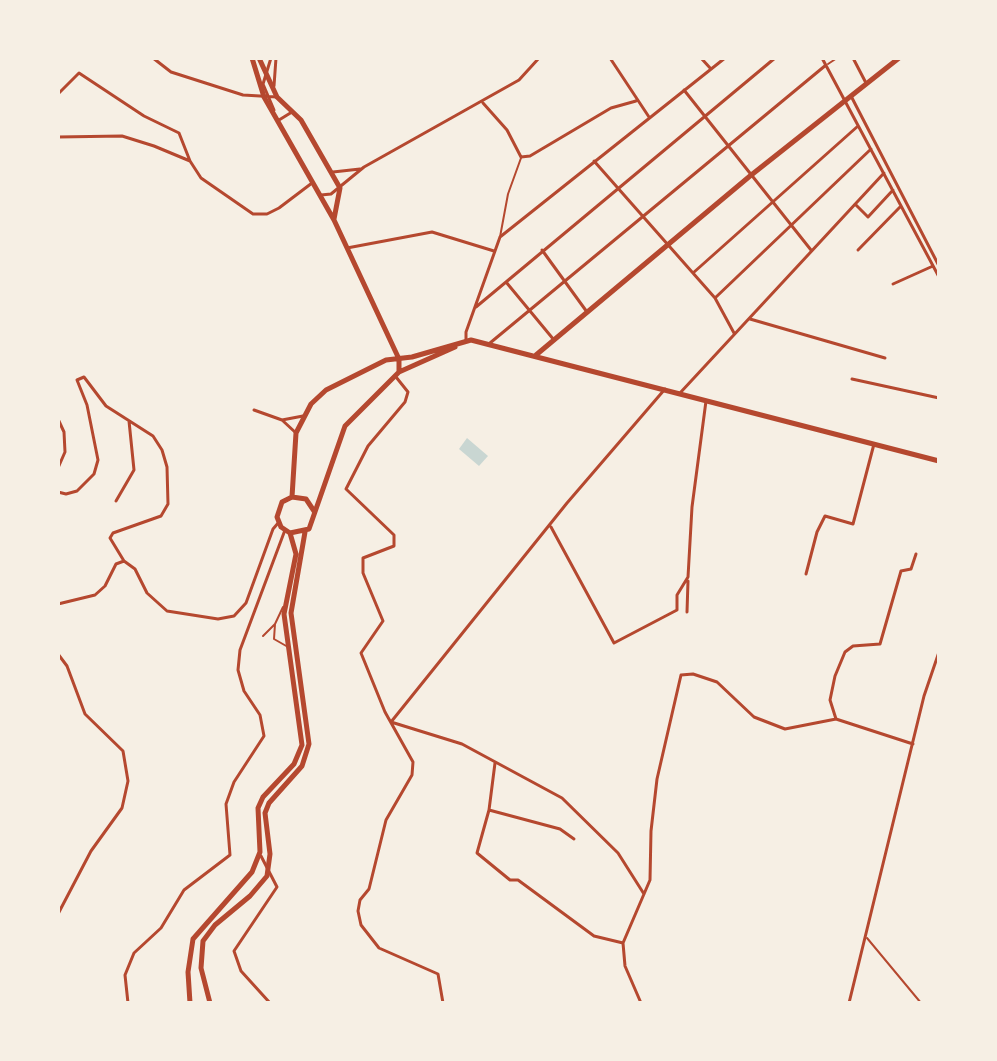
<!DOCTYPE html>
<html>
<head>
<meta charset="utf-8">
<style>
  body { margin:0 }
  #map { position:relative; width:997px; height:1061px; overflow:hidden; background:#f6efe4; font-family:Quicksand,sans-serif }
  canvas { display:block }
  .frame { position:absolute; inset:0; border:60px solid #f6efe4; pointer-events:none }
</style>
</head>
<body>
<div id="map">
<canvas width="997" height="1061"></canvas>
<div class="frame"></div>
</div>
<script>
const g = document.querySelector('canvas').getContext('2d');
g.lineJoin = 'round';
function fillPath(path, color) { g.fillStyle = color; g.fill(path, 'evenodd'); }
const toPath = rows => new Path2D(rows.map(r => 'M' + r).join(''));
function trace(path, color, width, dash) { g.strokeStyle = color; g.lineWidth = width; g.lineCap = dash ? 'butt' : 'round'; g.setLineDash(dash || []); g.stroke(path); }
const water = toPath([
  [467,438,488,456,479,466,459,449]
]);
const service = toPath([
  [283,607,275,624,274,639,288,647],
  [263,636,275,624],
  [867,938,921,1003]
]);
const pedestrian = toPath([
  [828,64,837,58],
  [500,237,508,194,521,158]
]);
const minor = toPath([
  [153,58,171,72,243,95,277,97],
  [271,58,263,84,274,110],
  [610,58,649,117],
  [701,58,711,69],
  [822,58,939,277],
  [853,58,866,83],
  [274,86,276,58],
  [684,90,811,250],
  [58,94,79,73,144,116,179,133,190,161],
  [851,96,939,266],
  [483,103,507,130,521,157,530,156,611,108,636,101],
  [279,120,292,112],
  [58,137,122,136,154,146,190,161,201,178,253,214,267,214,279,208,312,183],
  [594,161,715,298,734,333],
  [333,172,360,169],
  [321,195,331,194,364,167,519,80,539,58],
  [855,204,868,217,893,190],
  [347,248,432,232,494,251],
  [542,250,587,312],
  [858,250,900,207],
  [693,273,858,126],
  [506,282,554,340],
  [893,284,933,266],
  [715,298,871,149],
  [476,307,775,58],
  [750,319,885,358],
  [466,341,466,332,500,237,725,58],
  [490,343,826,65],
  [396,377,408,392,405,402,368,446,346,489,394,535,394,546,363,558,363,573,383,621,361,653,385,712,413,762,412,775,386,820,369,889,360,900,358,911,361,925,379,948,438,974,443,1003],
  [852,379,939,398],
  [680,393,884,173],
  [254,410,282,420,303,416],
  [58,419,64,432,65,452,58,468],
  [282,420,296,433],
  [58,492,66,494,77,491,94,474,98,460,87,405,77,380,84,377,106,406,153,436,162,450,167,467,168,504,161,516,113,533,110,538,124,561],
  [116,501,134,470,129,421],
  [551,527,614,643,677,610,677,595,688,577,692,507,706,401],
  [806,574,817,532,825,516,853,524,874,444],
  [58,604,95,595,105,586,116,564,124,561,135,569,147,593,167,611,218,619,234,616,246,603,273,529,279,522],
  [687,612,688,581],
  [58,654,67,666,85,714,123,751,128,781,122,808,91,851,58,914],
  [836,719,830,700,835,676,845,652,853,646,880,644,901,571,911,569,916,554],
  [391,722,567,503,665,389],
  [391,722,462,744,562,798,618,853,644,894],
  [495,763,489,810,477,853,510,880,518,880,594,936,623,943],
  [489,810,560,829,574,839],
  [261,856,277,887,234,951,241,971,270,1003],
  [128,1003,125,975,134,953,161,928,184,890,230,855,226,804,234,782,264,736,260,715,244,691,238,670,240,650,285,530],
  [641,1003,625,966,623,943,650,880,651,831,657,779,681,675,693,674,717,682,754,717,785,729,836,719,913,744],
  [849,1003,924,696,939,652]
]);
const secondary = toPath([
  [252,58,264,97,334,220,399,359,399,371],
  [259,58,277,97,301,120,340,188,334,219],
  [536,355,750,176,899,58],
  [292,497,296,433,311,404,326,390,386,360,412,357,471,340,939,461],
  [314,511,306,499,292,497,282,502,277,517,281,527,290,533,309,529,345,426,399,372,455,347],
  [190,1003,188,972,193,939,252,872,260,852,258,808,263,797,294,764,302,745,284,614,296,554,290,533],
  [210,1003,201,968,203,941,215,925,250,896,267,876,270,854,265,813,269,803,302,766,309,744,291,613,305,532]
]);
fillPath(water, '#c9d6d2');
trace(service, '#b5482f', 2);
trace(pedestrian, '#b5482f', 2);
trace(minor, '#b5482f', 3);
trace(secondary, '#b5482f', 5);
</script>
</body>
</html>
